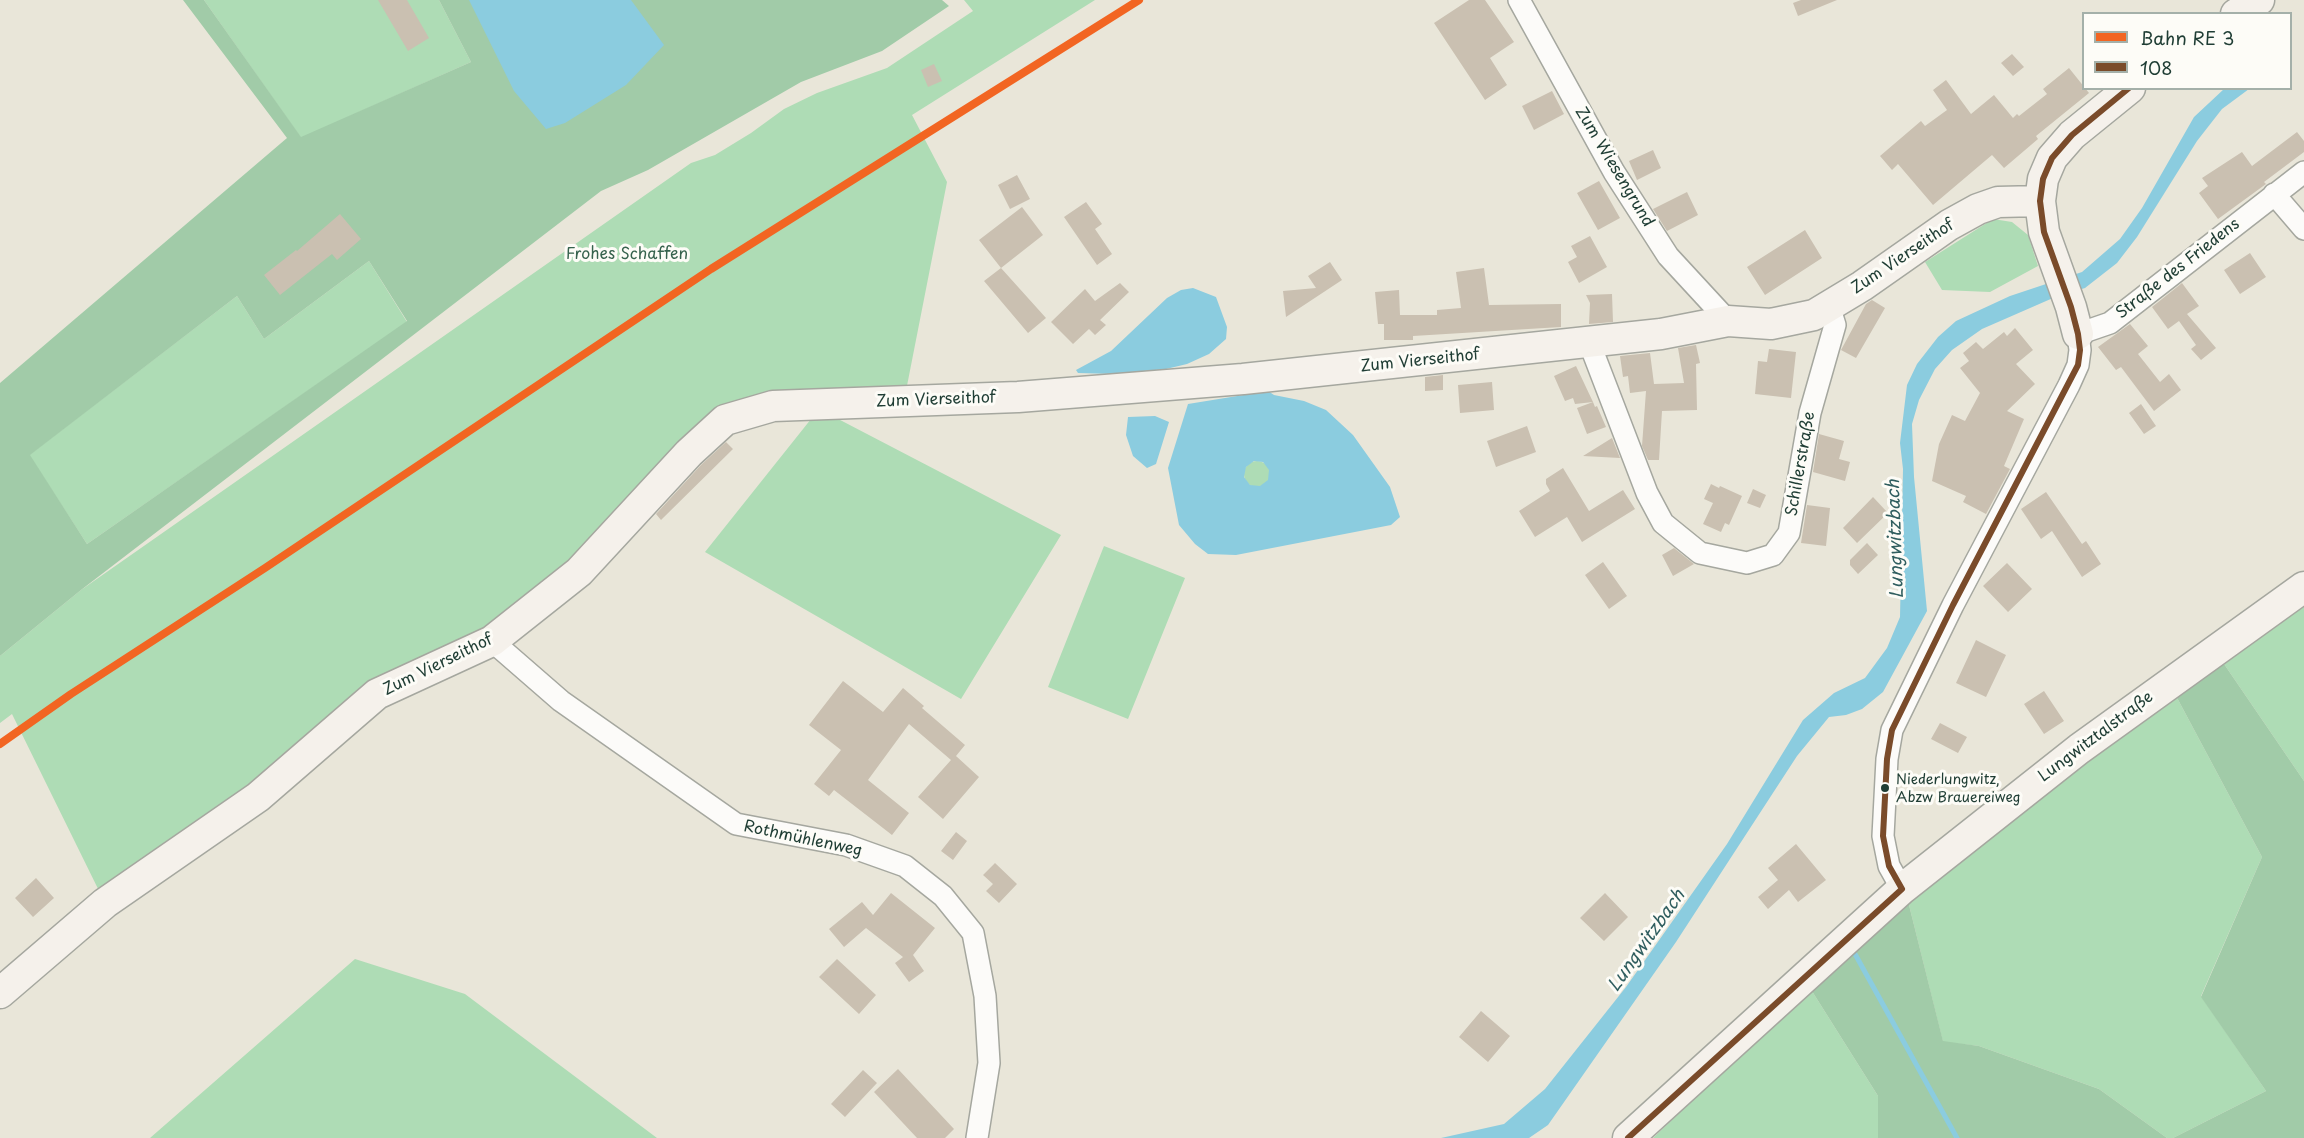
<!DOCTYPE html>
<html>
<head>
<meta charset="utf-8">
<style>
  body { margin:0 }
  #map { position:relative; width:2304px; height:1138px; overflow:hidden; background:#e9e6d9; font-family:"Playpen Sans",sans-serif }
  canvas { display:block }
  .legend { position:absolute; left:2082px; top:12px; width:210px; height:78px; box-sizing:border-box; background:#fdfcf7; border:2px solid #a4b0a9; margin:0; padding:8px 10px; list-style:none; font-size:18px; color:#1f3d34 }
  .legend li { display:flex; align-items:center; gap:12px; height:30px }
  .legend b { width:30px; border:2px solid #a4b0a9 }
</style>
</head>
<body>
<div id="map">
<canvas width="2304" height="1138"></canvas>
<ul class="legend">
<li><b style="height:8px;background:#f26522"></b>Bahn RE 3</li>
<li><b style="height:8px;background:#7a4b2a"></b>108</li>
</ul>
</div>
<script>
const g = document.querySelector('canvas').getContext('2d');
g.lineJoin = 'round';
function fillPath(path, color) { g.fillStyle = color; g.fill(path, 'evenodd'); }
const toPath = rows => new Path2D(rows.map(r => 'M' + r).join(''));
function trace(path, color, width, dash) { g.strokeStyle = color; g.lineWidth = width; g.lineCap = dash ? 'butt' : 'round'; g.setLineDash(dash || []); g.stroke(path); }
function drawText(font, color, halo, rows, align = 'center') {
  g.font = font + ' "Playpen Sans",sans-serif'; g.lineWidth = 6; g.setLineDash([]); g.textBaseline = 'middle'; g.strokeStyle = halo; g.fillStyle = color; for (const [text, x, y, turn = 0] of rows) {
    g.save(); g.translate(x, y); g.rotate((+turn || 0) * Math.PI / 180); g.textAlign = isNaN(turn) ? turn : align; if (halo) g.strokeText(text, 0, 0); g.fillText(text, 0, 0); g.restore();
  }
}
const green = toPath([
  [204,0,439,0,471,62,301,138],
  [964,0,1095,0,912,115,947,182,904,401,725,420,579,572,377,695,105,903,12,714,0,723,0,656,81,590,691,163,715,155,751,133,784,109,817,93,887,68,973,11],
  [1993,219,2012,222,2028,235,2038,266,1990,292,1942,290,1925,262],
  [369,261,407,322,87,544,29,455,237,296,264,339],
  [819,409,1061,535,961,699,705,552],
  '1244 474a13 13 0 1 1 26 0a13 13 0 1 1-26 0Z',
  [1104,546,1185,578,1128,719,1048,687],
  [2304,606,2304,781,2222,661],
  [2175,694,2262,857,2201,996,2266,1091,2173,1138,2167,1138,2099,1089,1979,1046,1943,1042,1908,901,2014,816],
  [355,959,465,994,657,1138,150,1138],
  [1810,988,1878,1096,1878,1138,1653,1138]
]);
const forest = toPath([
  [183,0,204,0,301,137,471,62,439,0,942,0,949,6,882,51,801,82,648,170,601,191,81,590,0,656,0,383,287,138],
  [369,261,407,321,87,544,30,455,237,296,264,339],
  [2222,661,2304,781,2304,1138,2173,1138,2266,1091,2201,997,2262,857,2175,694],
  [1908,901,1943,1041,1979,1046,2099,1089,2167,1138,1878,1138,1878,1096,1810,988]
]);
const water = toPath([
  [469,0,631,0,664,45,626,85,565,123,546,129,514,91],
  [2224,89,2249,89,2222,109,2197,141,2137,237,2117,263,2085,288,2053,298,1982,329,1952,350,1935,369,1919,400,1912,424,1914,477,1927,611,1883,692,1862,709,1846,715,1829,717,1797,756,1676,942,1548,1125,1529,1138,1441,1138,1504,1124,1545,1089,1626,987,1727,844,1803,720,1834,693,1865,678,1887,648,1900,617,1903,469,1900,443,1907,385,1917,364,1938,337,1956,321,2010,296,2082,272,2120,239,2142,208,2194,117],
  [1193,288,1216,297,1227,327,1226,339,1209,354,1187,364,1166,369,1113,374,1078,373,1076,370,1111,351,1167,298,1181,290],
  [1268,391,1274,395,1304,401,1326,410,1353,435,1390,487,1400,517,1391,525,1236,555,1208,554,1195,544,1179,525,1168,468,1188,404],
  [1254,461,1263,462,1269,470,1268,480,1260,486,1250,485,1244,477,1246,467],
  [1155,416,1169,422,1156,464,1147,468,1133,456,1126,435,1128,417]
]);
const stream = toPath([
  [1855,954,1957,1138]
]);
const building = toPath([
  [378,0,407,0,429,38,408,51],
  [1469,0,1485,0,1514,42,1490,58,1507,85,1485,100,1434,23],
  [1801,0,1837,0,1798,16,1793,3],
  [2012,54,2024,67,2013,76,2001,63],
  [934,64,942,81,928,87,921,70],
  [2069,68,2089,93,2036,136,2038,139,2004,168,1992,155,1933,205,1898,164,1892,170,1880,156,1921,121,1925,126,1947,110,1933,90,1946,80,1971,114,1994,95,2013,118,2017,114,2019,116,2047,94,2043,89],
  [1552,91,1564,114,1534,130,1522,106],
  [2297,132,2304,141,2304,152,2264,182,2266,184,2218,219,2199,193,2208,186,2202,178,2242,152,2252,166],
  [1653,150,1661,168,1637,180,1629,161],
  [1017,175,1030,199,1010,209,998,185],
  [1599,181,1620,218,1598,230,1577,193],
  [1687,192,1698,215,1667,231,1653,209],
  [1086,202,1102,224,1095,229,1112,254,1097,265,1064,217],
  [1022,207,1043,235,1001,268,979,240],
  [340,214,361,239,337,260,332,254,280,295,264,275,296,250,297,251],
  [1805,230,1822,258,1765,295,1747,267],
  [1590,236,1607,267,1579,283,1568,262,1577,257,1571,246],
  [2250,253,2266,277,2240,294,2224,270],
  [1330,262,1342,280,1286,317,1283,291,1316,288,1308,276],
  [1001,268,1046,318,1028,333,984,281],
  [1484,268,1489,305,1561,304,1561,327,1413,336,1413,340,1384,340,1384,324,1378,324,1375,292,1399,290,1400,315,1437,315,1437,310,1461,308,1456,272],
  [1120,283,1129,292,1100,320,1106,325,1095,335,1089,329,1073,344,1051,322,1085,289,1095,301],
  [2182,283,2199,306,2187,314,2216,348,2201,360,2191,349,2196,345,2179,321,2168,329,2152,307],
  [1612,294,1613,322,1589,324,1590,303,1586,295],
  [1872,300,1885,308,1856,358,1841,350,1866,304],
  [2130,324,2148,346,2138,354,2160,382,2169,374,2181,390,2154,411,2121,367,2116,370,2098,347],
  [2015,328,2033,350,2016,364,2035,384,2007,411,2024,419,2004,466,2010,469,1986,514,1963,502,1966,496,1932,481,1939,444,1952,415,1965,421,1980,393,1960,368,1969,361,1963,353,1976,342,1983,349,2004,332,2007,336],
  [1696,345,1700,363,1696,364,1697,410,1662,411,1659,460,1648,460,1642,446,1646,391,1630,393,1628,376,1623,377,1620,356,1650,353,1654,384,1684,383,1678,348],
  [1769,349,1796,352,1791,398,1755,394,1758,361,1767,362],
  [1576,366,1593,402,1575,404,1573,398,1565,401,1554,376],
  [1443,375,1443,390,1425,391,1425,377],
  [1492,382,1494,410,1460,413,1458,385],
  [1593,402,1595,407,1597,406,1606,427,1587,434,1577,408],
  [2141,404,2156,426,2144,434,2129,413],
  [1527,426,1536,452,1496,467,1487,441],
  [1819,434,1844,441,1839,459,1850,462,1845,481,1813,472],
  [1612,438,1620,458,1583,456],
  [726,442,733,449,661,520,656,514,701,465],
  [1563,468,1589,511,1623,490,1635,509,1582,542,1567,517,1535,537,1519,511,1550,491,1546,484,1546,479],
  [1711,484,1719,488,1720,486,1742,496,1729,525,1725,523,1721,532,1703,524,1713,503,1704,499],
  [1753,489,1766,495,1760,508,1747,503],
  [2046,492,2082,544,2086,541,2101,564,2082,577,2052,531,2041,539,2021,509],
  [1873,497,1888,513,1857,543,1843,528],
  [1807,505,1830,508,1826,546,1801,543],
  [1867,543,1878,555,1858,574,1850,565,1850,560],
  [1674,548,1694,564,1673,576,1662,555],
  [1603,562,1627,596,1609,609,1585,575],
  [2007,563,2032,589,2008,612,1983,586],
  [1976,640,2006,655,1986,697,1956,683],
  [843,681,883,712,903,688,924,706,922,708,965,745,956,756,979,777,943,819,918,797,951,760,909,724,868,780,909,813,892,835,834,790,829,796,814,784,841,750,809,725],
  [2044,691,2064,721,2044,734,2024,704],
  [1940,723,1967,737,1958,753,1931,739],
  [956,832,967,841,953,860,941,851],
  [1796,844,1826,880,1798,902,1789,890,1768,909,1758,897,1778,880,1768,868],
  [995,863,1017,884,999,903,986,891,993,884,983,875],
  [36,878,54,898,33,917,15,898],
  [891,893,935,928,913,955,924,971,909,982,895,963,903,957,866,928,844,947,829,929,862,902,873,915],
  [1605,893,1628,917,1604,941,1580,918],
  [837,959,876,995,859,1014,819,977],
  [1481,1011,1510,1036,1488,1062,1459,1037],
  [898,1069,954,1129,945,1138,917,1138,874,1092],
  [863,1070,877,1083,845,1117,831,1104]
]);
const street = toPath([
  [1519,0,1614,172,1668,256,1728,321],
  [2274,194,2304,229],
  [1589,342,1647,493,1663,523,1700,553,1747,563,1773,555,1789,533,1810,413,1835,325,1829,306],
  [492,641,561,701,736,824,846,845,905,866,943,896,973,933,985,996,989,1063,977,1138],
  [1902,889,1889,866,1883,836,1887,759,1892,730,1953,605,2069,385,2078,365,2080,350,2078,334,2110,323,2304,172]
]);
const secondary = toPath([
  [2236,14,2259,0],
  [2078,334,2071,307,2044,232,2040,201,2043,179,2052,158,2072,135,2130,88],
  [0,993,105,903,258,797,377,694,492,641,579,572,689,453,725,420,773,406,1018,397,1243,379,1661,334,1728,321,1771,324,1814,315,1862,286,1949,225,1978,209,1998,202,2040,201],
  [1628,1138,1902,889,2079,749,2304,587]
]);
const bus1 = toPath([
  [1902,889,1889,866,1883,836,1887,759,1892,730,1953,605,2078,365,2080,350,2078,334,2071,307,2044,232,2040,201,2043,179,2052,158,2072,135,2129,88],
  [1628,1138,1902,889]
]);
const rail1 = toPath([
  [0,744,71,694,265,568,711,269,1139,0]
]);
const markers = [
  [1885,788,5,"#1f3d34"]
];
const busNames = [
  ["Niederlungwitz,",1896,780],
  ["Abzw Brauereiweg",1896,798]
];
const streetNames = [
  ["Zum Wiesengrund",1614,167,59],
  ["Zum Vierseithof",1903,257,-34],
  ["Straße des Friedens",2178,269,-38],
  ["Zum Vierseithof",1420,361,-6],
  ["Zum Vierseithof",936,400,-2],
  ["Schillerstraße",1801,464,-80],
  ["Zum Vierseithof",438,665,-26],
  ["Lungwitztalstraße",2096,737,-37],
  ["Rothmühlenweg",803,839,12]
];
const parkNames = [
  ["Frohes Schaffen",627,255]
];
const waterNames = [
  ["Lungwitzbach",1896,539,-92],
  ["Lungwitzbach",1647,941,-55]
];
fillPath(green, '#aedcb5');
fillPath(forest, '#a1cba8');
fillPath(water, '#8bccdf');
trace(stream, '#8bccdf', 5);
fillPath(building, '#cac0b1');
trace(street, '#a5a79f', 24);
trace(secondary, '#a5a79f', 33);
trace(street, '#fcfbf9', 21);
trace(secondary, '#f5f1eb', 30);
trace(bus1, '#7a4b2a', 6);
trace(rail1, '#f26522', 8);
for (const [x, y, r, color] of markers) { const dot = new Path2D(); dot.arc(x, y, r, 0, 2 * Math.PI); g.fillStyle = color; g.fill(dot); trace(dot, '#fdfcf7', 2); }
drawText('14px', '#1f3d34', '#fdfcf7', busNames, 'left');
drawText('16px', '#1f3d34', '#fdfcf7', streetNames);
drawText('16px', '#36624d', '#fdfcf7', parkNames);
drawText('italic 18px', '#305e5f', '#fdfcf7', waterNames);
</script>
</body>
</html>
